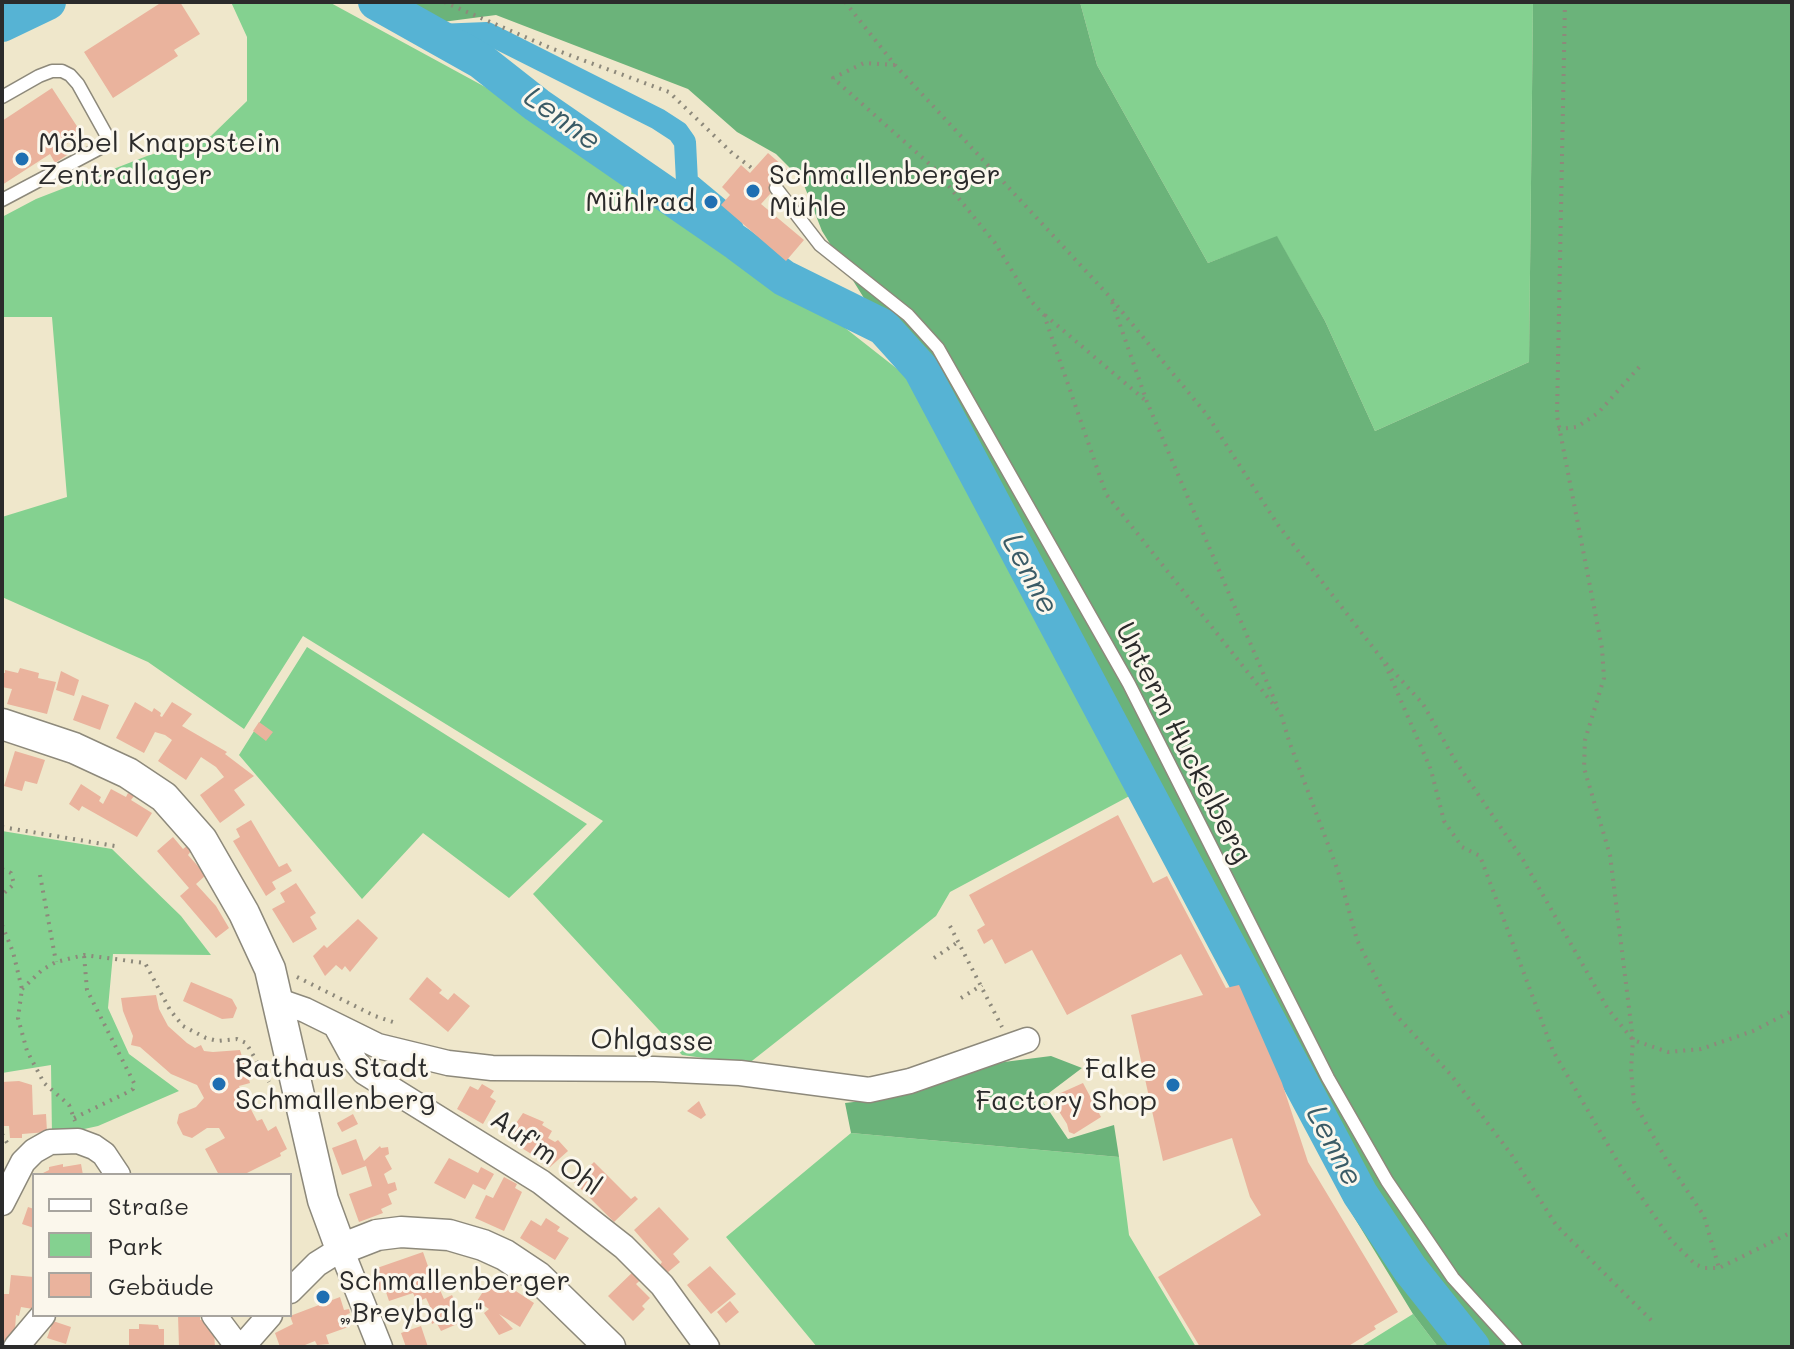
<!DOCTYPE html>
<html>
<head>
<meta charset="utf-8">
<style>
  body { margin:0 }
  #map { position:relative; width:1794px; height:1349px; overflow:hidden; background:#efe7cb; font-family:Mali,sans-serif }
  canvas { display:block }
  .frame { position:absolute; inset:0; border:4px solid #2b2b2b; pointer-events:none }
  .legend { position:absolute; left:32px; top:1173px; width:260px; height:144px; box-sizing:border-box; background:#fbf7ec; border:2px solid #a8a59f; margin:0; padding:10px 14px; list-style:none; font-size:24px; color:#2b2b2b }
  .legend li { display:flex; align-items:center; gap:16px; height:40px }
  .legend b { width:40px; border:2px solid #a8a59f }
</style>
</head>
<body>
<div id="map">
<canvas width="1794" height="1349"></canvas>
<div class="frame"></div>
<ul class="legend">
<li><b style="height:10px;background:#fff"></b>Straße</li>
<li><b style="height:22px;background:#84d190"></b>Park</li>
<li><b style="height:22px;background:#eab39d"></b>Gebäude</li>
</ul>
</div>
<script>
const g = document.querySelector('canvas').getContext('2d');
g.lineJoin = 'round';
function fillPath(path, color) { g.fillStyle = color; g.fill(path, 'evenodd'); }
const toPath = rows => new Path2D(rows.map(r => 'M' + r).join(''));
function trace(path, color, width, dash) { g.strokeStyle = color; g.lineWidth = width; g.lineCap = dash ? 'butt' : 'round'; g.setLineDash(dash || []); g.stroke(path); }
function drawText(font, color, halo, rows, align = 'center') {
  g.font = font + ' Mali,sans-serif'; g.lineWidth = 6; g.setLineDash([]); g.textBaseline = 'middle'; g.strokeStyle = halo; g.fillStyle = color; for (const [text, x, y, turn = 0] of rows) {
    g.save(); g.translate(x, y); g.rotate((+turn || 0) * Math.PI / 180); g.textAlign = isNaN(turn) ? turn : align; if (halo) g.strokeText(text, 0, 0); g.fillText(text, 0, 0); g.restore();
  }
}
const green = toPath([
  [231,2,329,2,658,181,919,386,1137,792,950,892,936,916,748,1064,682,1055,533,894,603,821,303,636,244,729,148,662,2,597,2,517,67,497,52,317,2,317,2,217,36,199,147,156,211,136,247,101,247,37],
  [1080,2,1533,2,1529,362,1375,431,1325,321,1277,237,1208,263,1097,65],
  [307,647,587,824,509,898,423,833,362,899,239,755],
  [2,831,112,849,181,916,211,955,113,954,108,1008,129,1054,179,1091,98,1126,52,1136,51,1065,2,1073],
  [851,1133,1119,1157,1129,1235,1196,1347,817,1347,726,1237],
  [1413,1314,1438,1347,1360,1347]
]);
const forest = toPath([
  [358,2,1080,2,1097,65,1208,263,1277,236,1325,321,1375,431,1529,362,1533,2,1792,2,1792,1347,1438,1347,1413,1314,1343,1199,1239,979,919,386,822,231,802,180,776,154,737,132,688,89,496,15,404,27],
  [1051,1056,1082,1068,1041,1099,1068,1139,1114,1125,1119,1157,851,1133,845,1103,888,1098,1004,1062]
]);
const canal = toPath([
  [437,35,487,33,658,119,678,132,685,142,687,182,729,217,737,243]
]);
const river = toPath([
  [376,2,481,61,537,105,737,243,784,278,883,327,921,369,1360,1194,1410,1269,1472,1347],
  [2,24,48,2]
]);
const building = toPath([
  [162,2,180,2,200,34,174,50,178,56,113,98,84,52],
  [52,88,82,134,65,145,70,153,55,163,50,154,2,185,2,121],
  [768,153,790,172,761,204,804,240,786,261,721,205,730,195,722,187,741,165,750,173],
  [20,668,39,673,38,678,56,682,47,714,7,704,12,689,2,687,2,673,5,673,5,670,18,673],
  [61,671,79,680,74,696,56,690],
  [82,695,109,705,100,730,73,720],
  [135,702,152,712,154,708,161,713,160,716,162,717,172,702,192,714,182,726,227,752,225,754,254,776,234,790,245,805,220,823,200,795,224,777,216,767,201,757,186,780,158,761,172,740,165,735,155,732,144,753,116,738],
  [259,722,273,732,266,741,253,731],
  [15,751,45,760,37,784,25,781,22,791,4,786],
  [81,784,101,797,99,801,103,804,111,789,126,797,128,793,134,796,131,800,152,813,137,837,82,806,79,811,69,804],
  [1118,815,1153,883,1167,876,1226,988,1239,985,1282,1083,1308,1162,1398,1312,1374,1326,1376,1329,1347,1347,1200,1347,1158,1277,1261,1215,1250,1197,1232,1138,1163,1161,1131,1015,1203,995,1181,954,1067,1015,1032,950,1005,964,992,939,984,944,977,930,985,925,969,895],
  [251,820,279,867,287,863,292,871,272,882,276,889,266,896,233,841,240,837,236,829],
  [173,837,183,849,187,846,191,851,188,855,206,875,196,884,216,906,229,928,216,938,180,896,189,888,157,851],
  [296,883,316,913,310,917,317,929,293,943,272,909,285,902,280,893],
  [358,919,378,938,350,972,345,966,342,970,336,965,325,976,313,956,324,945,327,948],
  [427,977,442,990,439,993,448,1000,454,993,470,1006,448,1032,409,999],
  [191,982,232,999,237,1008,233,1018,222,1019,183,1001],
  [156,995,159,1009,168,1026,187,1043,195,1048,201,1045,204,1051,213,1052,240,1050,250,1083,239,1086,257,1121,262,1119,268,1131,276,1126,287,1149,280,1153,281,1156,243,1175,219,1175,205,1149,225,1138,219,1128,207,1128,192,1138,183,1135,177,1123,179,1114,196,1107,204,1098,197,1085,171,1074,140,1047,131,1045,133,1036,123,1011,121,998],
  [19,1081,32,1085,33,1115,46,1114,47,1132,22,1134,22,1138,10,1138,9,1126,4,1126,2,1082],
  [1083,1083,1101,1117,1074,1134,1069,1132,1067,1124,1053,1102,1054,1096],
  [482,1084,494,1091,490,1097,496,1101,483,1124,457,1109,470,1086,478,1090],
  [699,1101,706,1115,701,1119,687,1111],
  [523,1113,544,1122,542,1125,552,1131,548,1138,555,1142,558,1140,568,1151,550,1167,538,1154,536,1157,506,1138],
  [353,1114,358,1124,342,1132,337,1123],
  [356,1139,364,1161,380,1146,381,1148,388,1147,389,1154,385,1156,392,1169,384,1174,388,1184,395,1182,397,1190,388,1194,392,1204,381,1209,383,1213,359,1222,349,1194,372,1186,366,1166,342,1175,332,1148],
  [449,1158,478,1173,481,1167,494,1174,485,1190,473,1184,465,1199,434,1183],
  [594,1162,631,1199,635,1196,638,1199,614,1222,574,1182],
  [63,1164,63,1167,81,1164,83,1175,39,1175,49,1170,49,1167],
  [504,1177,517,1184,515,1188,522,1192,504,1231,475,1218,486,1195,493,1198],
  [28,1207,34,1209,34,1228,22,1224],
  [659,1207,689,1239,673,1254,680,1262,667,1273,660,1265,662,1262,634,1230],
  [546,1218,560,1227,557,1231,569,1238,555,1260,520,1238,531,1220,541,1226],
  [423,1252,437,1292,440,1290,444,1299,452,1295,464,1321,441,1331,436,1322,432,1324,430,1318,429,1314,433,1313,426,1298,417,1302,413,1293,389,1301,385,1289,379,1291,376,1282,381,1280,377,1268],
  [710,1266,736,1294,711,1314,687,1285],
  [637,1268,645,1276,636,1284,650,1298,642,1306,645,1309,633,1321,608,1296],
  [11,1275,34,1277,33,1309,21,1307,19,1316,16,1315,14,1344,2,1346,2,1294,9,1294],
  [493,1276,534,1303,520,1327,499,1314,513,1329,499,1335,484,1313,489,1309,477,1301],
  [340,1297,344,1310,349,1309,350,1313,346,1315,351,1326,326,1335,329,1344,317,1345,315,1341,300,1347,280,1347,275,1333,293,1324,290,1316],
  [730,1301,739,1312,726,1323,717,1312],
  [178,1315,200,1315,200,1320,208,1320,208,1328,214,1331,215,1347,179,1347],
  [53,1321,71,1327,66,1344,47,1338],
  [139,1324,158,1325,159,1329,164,1329,164,1347,129,1347,129,1329,139,1329],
  [421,1326,428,1347,406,1347,401,1333]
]);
const path = toPath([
  [444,2,553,49,669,92,732,153,753,169],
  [845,2,895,65,1110,297,1207,415,1278,525,1382,659,1423,704,1456,762,1523,860,1608,1009,1633,1040,1668,1052,1701,1049,1753,1031,1792,1011],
  [1565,2,1557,416,1602,648,1604,678,1585,740,1584,768,1610,855,1633,1040,1631,1069,1634,1102,1666,1159,1704,1216,1719,1268],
  [895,65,864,63,833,78,934,168,995,243,1030,300,1044,315,1106,494,1281,714,1289,741,1338,871,1357,940,1394,1013,1451,1075,1511,1154,1556,1225,1655,1324],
  [1112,302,1147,402,1278,708],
  [1045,315,1145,400],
  [1558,429,1577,427,1598,413,1641,365],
  [1385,664,1431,770,1444,821,1462,847,1480,856,1553,1051,1622,1169,1671,1240,1695,1264,1704,1268,1719,1268,1792,1232],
  [2,827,115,846],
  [2,869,11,873,14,884,2,895],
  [40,875,56,962],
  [2,925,13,952,22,989,18,1018,27,1051,44,1083,69,1105,75,1121],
  [950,926,1002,1027],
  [934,958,958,942],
  [297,977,375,1016,393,1022],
  [22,989,42,970,56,962,84,955,145,963,170,1010,183,1026,206,1038,218,1041,237,1039,246,1043,269,1082],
  [961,998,982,985],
  [246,1101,260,1098,276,1104],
  [74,1118,126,1093,133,1089,134,1083,87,990,84,955],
  [2,1134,9,1146]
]);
const service = toPath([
  [2,97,39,76,52,71,62,71,70,75,78,84,108,138,102,147,2,200],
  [776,188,820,245,908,315,938,348,1129,684,1328,1078,1387,1181,1453,1278,1516,1347]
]);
const minor = toPath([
  [279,1001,305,1010,378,1046,448,1063,492,1068,654,1069,740,1073,869,1090,910,1081,1027,1040],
  [337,1028,355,1061,364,1072,541,1182,624,1247,662,1285,707,1347],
  [2,1203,23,1162,34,1151,50,1142,78,1141,94,1147,104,1154,118,1175],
  [290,1291,317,1264,341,1249,380,1347],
  [214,1315,238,1347],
  [16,1347,43,1315],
  [242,1347,270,1315]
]);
const tertiary = toPath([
  [2,724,74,748,128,773,164,797,202,840,244,913,270,969,323,1200,341,1249,377,1235,401,1232,449,1235,483,1245,505,1255,538,1277,610,1347]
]);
const markers = [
  [22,159,8,"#1f6fb2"],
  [753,191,8,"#1f6fb2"],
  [711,202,8,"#1f6fb2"],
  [219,1084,8,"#1f6fb2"],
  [1173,1085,8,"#1f6fb2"],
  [323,1297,8,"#1f6fb2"]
];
const poiNames = [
  ["Möbel Knappstein",38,143],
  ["Zentrallager",38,175],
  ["Schmallenberger",769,175],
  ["Mühle",769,207],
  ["Mühlrad",695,202,"right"],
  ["Rathaus Stadt",235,1068],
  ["Schmallenberg",235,1100],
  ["Falke",1157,1069,"right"],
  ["Factory Shop",1157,1101,"right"],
  ["Schmallenberger",339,1281],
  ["„Breybalg\"",339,1313]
];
const streetNames = [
  ["Unterm Huckelberg",1183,743,63],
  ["Ohlgasse",652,1041,1],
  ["Auf'm Ohl",546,1153,35]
];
const waterNames = [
  ["Lenne",562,119,36],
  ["Lenne",1030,574,62],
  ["Lenne",1334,1146,62]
];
fillPath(green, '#84d190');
fillPath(forest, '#6bb37a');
trace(canal, '#56b3d4', 22);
trace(river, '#56b3d4', 36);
fillPath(building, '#eab39d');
trace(service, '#8d897b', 15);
trace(minor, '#8d897b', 27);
trace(tertiary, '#8d897b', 33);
trace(path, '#8d897b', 4, [2, 6]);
trace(service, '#fff', 12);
trace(minor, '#fff', 24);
trace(tertiary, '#fff', 30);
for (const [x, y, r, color] of markers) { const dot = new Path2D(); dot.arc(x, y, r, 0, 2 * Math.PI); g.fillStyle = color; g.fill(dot); trace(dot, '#fbf7ec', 3); }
drawText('28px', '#2b2b2b', '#fbf7ec', poiNames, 'left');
drawText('28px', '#2b2b2b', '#fbf7ec', streetNames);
drawText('italic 30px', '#3a5b66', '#fbf7ec', waterNames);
</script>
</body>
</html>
